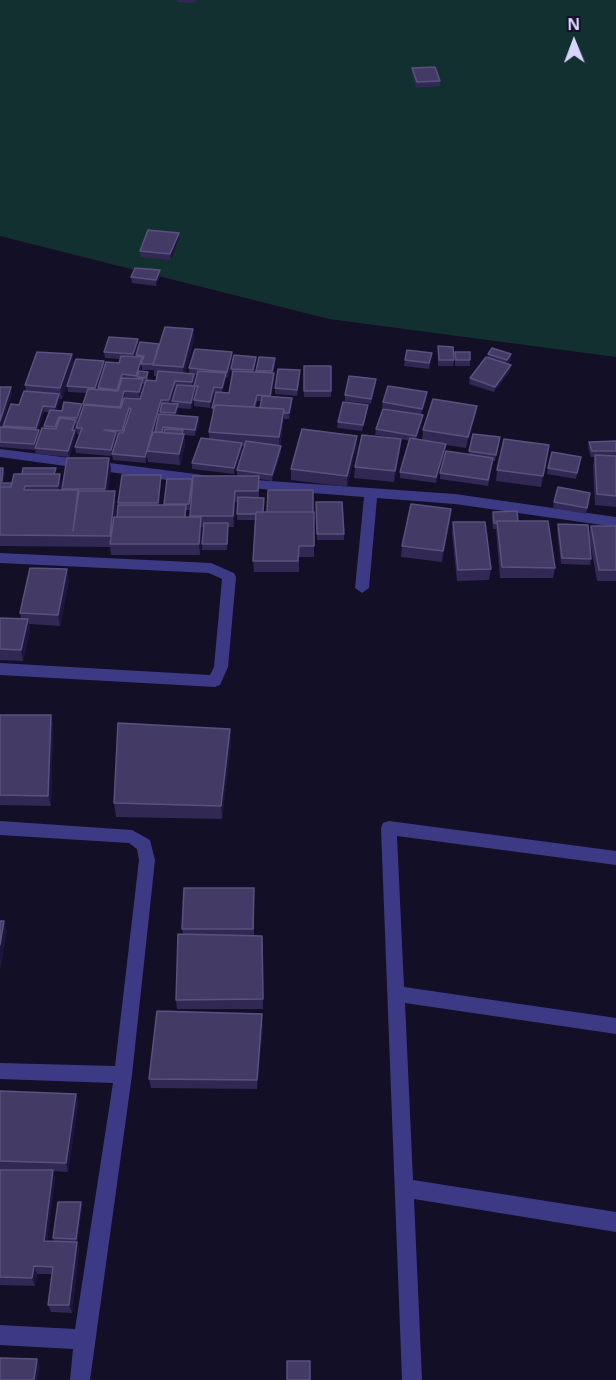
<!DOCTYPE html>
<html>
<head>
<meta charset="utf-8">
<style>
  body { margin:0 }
  #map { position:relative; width:616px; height:1380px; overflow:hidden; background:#130f26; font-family:"Open Sans",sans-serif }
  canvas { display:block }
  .north { position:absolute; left:544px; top:12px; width:60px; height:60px; -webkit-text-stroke:4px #130f26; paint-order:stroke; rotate:359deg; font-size:16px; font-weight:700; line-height:24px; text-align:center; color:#d9d4ff }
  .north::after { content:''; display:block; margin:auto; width:21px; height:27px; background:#d9d4ff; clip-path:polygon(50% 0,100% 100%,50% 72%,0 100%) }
</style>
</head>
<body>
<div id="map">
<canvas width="616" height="1380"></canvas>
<div class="north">N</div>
</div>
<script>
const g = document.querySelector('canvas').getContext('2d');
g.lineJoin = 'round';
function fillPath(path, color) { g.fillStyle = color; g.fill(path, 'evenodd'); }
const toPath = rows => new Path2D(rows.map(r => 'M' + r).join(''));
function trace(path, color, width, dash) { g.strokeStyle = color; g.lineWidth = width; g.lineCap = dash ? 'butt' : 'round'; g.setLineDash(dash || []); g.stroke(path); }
const green = toPath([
  [0,0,616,0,616,357,329,319,0,236]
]);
const minor = toPath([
  [0,449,211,476,218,481,211,486,0,457,0,449],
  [241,479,455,494,616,517,616,527,455,504,377,498,369,588,362,593,355,588,364,497,236,487,234,484,236,481,241,479],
  [0,553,211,563,234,573,236,577,228,667,220,685,215,687,0,675,0,663,210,675,214,667,222,579,209,573,0,563,0,553],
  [0,821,132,830,150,840,155,860,132,1075,90,1380,70,1380,73,1349,0,1345,0,1325,75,1329,113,1083,0,1079,0,1063,115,1066,139,860,137,849,129,843,0,835,0,821],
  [389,821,616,851,616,865,397,836,404,987,616,1018,616,1034,405,1003,413,1180,616,1212,616,1232,414,1199,422,1380,402,1380,381,828,383,823,389,821]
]);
const wall = toPath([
  [177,0,197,0,195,3,177,2],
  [412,68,440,81,440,86,416,88,412,74],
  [179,238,171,260,140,257,140,251],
  [160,276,156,286,132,283,131,277],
  [193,329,194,340,185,373,189,374,189,368,233,358,228,378,226,377,222,393,229,393,233,375,232,375,231,369,256,362,254,372,256,372,256,371,275,364,273,373,274,373,274,379,271,397,292,398,292,404,289,419,284,419,280,446,281,452,272,481,259,479,259,498,264,512,314,512,314,557,299,557,299,572,254,572,253,561,255,520,237,520,238,502,235,502,234,527,228,527,227,550,202,550,203,527,201,527,200,555,111,555,110,547,0,546,0,468,3,468,5,474,3,483,11,483,56,474,62,485,61,490,62,490,62,489,109,458,111,469,108,491,116,502,115,517,117,517,118,503,161,475,161,481,159,505,164,505,167,479,192,479,192,485,190,510,186,510,186,517,190,517,193,476,237,476,237,470,244,446,242,446,242,449,234,474,192,469,192,463,209,439,209,432,213,414,212,408,216,393,214,393,210,408,194,406,194,400,196,392,195,392,191,409,178,408,177,416,198,417,199,423,195,436,184,435,185,445,180,465,148,462,147,457,146,463,113,460,112,454,111,456,76,453,75,447,80,434,77,434,76,428,77,424,76,424,75,431,76,436,69,457,36,454,35,449,35,450,0,447,0,387,12,393,1,427,3,427,3,426,19,405,26,392,25,385,72,354,74,365,62,399,60,399,56,410,62,411,83,408,83,404,86,393,68,392,67,386,104,367,119,363,120,359,105,358,104,352,138,339,139,345,135,357,136,357,136,355,159,344],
  [142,365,142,370,154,370,154,376,157,376,156,381,148,380,148,372,140,371],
  [195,375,197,375,194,386,193,386,195,380],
  [143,384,145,384,140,399,125,398,125,397,139,398],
  [175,387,176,387,172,403,171,403],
  [257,401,261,401,260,408,256,407],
  [161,406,160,414,154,432],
  [44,412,49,412,44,426,44,428,40,435,38,430],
  [438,346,454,360,453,366,438,366],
  [455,352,470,360,470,366,455,366],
  [432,353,429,369,404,366,405,360],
  [488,354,511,354,511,360,508,364,510,371,494,392,469,384,470,378,488,358],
  [304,366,331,366,331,397,304,397],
  [300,376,297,396,275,394,275,388],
  [376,379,375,385,371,404,345,401,345,395],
  [427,398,421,415,382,408,383,402],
  [368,405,367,411,362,431,337,428,338,422],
  [477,406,475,417,466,448,446,445,445,450,436,483,400,478,400,472,410,441,401,439,400,450,394,482,354,478,355,467,401,439,375,435,376,429,422,421,416,439,422,440,423,430],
  [473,434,500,437,495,461,493,461,488,486,440,479,440,473,469,454],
  [357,436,357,447,347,487,291,480,291,469],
  [616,441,616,507,595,505,593,466,595,457,591,457,588,447,589,442],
  [549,445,541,487,496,481,497,470],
  [581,457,576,479,547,474,548,468],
  [590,493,586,514,553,508,554,502],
  [316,502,344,534,344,540,317,540],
  [451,509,450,520,442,562,401,557,402,546],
  [493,512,518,521,555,568,553,578,500,578,496,529,493,529,492,518],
  [453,522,491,569,489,580,457,581,452,533],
  [558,524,591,559,590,565,561,564,557,530],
  [591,526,616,526,616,581,597,581,589,537],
  [69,580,60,626,29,624,30,630,23,661,0,660,0,618,21,619,20,613],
  [0,715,51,715,53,726,51,806,0,805],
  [231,744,222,819,116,817,114,803],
  [254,898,254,935,262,936,263,1009,177,1009,176,1000,183,934,182,929],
  [263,1024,257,1089,151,1088,149,1079],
  [0,1091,76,1094,78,1103,68,1172,53,1171,55,1179,47,1241,54,1241,53,1238,81,1202,82,1206,77,1243,79,1250,72,1313,51,1312,48,1305,52,1274,37,1274,35,1286,0,1285]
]);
const shadedWall = toPath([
  [179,233,179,238,171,260,170,254],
  [160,270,160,276,156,286,156,280],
  [193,329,194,340,184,378,183,367],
  [138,339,139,345,134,360,133,354],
  [232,352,233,358,228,378,227,372],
  [72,354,74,365,62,399,60,388],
  [511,354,511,360,506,366,507,360],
  [142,357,142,363,137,382,136,376],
  [256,357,256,362,253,376,253,370],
  [104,361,104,367,96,394,95,388],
  [511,365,510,371,494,392,495,387],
  [226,373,226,379,222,394,222,388],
  [274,373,274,379,270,401,270,396],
  [122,374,122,380,118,396,117,390],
  [194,374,195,380,192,388,192,382],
  [143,379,143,385,139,398,139,392],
  [376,379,375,385,371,404,371,399],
  [175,381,175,387,170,406,169,400],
  [195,386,195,392,191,409,191,403],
  [11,387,12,393,0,430,0,421],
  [214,387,214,393,210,408,210,402],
  [124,391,125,397,120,413,120,407],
  [427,392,427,398,421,415,422,409],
  [59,394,60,400,56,413,55,407],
  [292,398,292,404,289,419,289,413],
  [161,400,161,406,149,451,147,451,147,457,146,463,145,457],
  [82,404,83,410,78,424,77,418],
  [178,404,178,410,176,419,175,413],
  [43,406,44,412,37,434,36,428],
  [477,406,475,417,466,448,468,437],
  [129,408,130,414,123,437,122,431],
  [284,409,284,420,279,448,279,437],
  [423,415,422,421,416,442,416,436],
  [198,417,199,423,195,436,195,430],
  [76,420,76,426,75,431,76,436,69,457,68,451,72,430],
  [39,430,40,436,35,450,34,444],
  [183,430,185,445,180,465,179,454],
  [116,432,116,438,111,456,111,450],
  [357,436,357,447,347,487,347,476],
  [401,439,400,450,394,482,395,471],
  [242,443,242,449,234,474,234,468],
  [446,444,445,450,436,483,436,477],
  [281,446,281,452,272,481,272,475],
  [109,458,111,469,107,500,105,489],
  [3,468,5,474,3,487,2,481],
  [60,474,62,485,60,497,58,486],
  [161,475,161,481,158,509,158,503],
  [192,479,192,485,190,510,189,504],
  [115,491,116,502,111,544,110,536],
  [235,491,235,502,234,527,233,516],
  [451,509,450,520,442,562,443,551],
  [201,517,201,528,200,555,199,544],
  [67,569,69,580,60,626,58,615],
  [28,619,30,630,23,661,21,650],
  [51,715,53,726,51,806,48,796],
  [230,729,231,744,222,819,221,806],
  [4,921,7,931,0,972,0,945],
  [262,1014,263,1024,257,1089,257,1080],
  [76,1094,78,1103,68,1172,66,1163],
  [53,1170,55,1179,46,1249,44,1241],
  [81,1202,82,1206,77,1243,76,1239],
  [77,1242,79,1250,72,1313,69,1305],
  [34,1266,37,1274,35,1286,32,1278],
  [37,1359,40,1366,38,1380,34,1380]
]);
const building = toPath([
  [435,67,440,81,417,82,412,68,435,67],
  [148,230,179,233,170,254,140,251,148,230],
  [135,268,160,270,156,280,131,277,135,268],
  [165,327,193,329,183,367,153,365,165,327],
  [109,337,138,339,133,354,104,352,109,337],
  [140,342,159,344,153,364,141,364,144,356,136,355,140,342],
  [438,346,453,347,454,360,439,360,438,346],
  [492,348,511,354,507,360,488,354,492,348],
  [195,349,232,352,227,372,189,368,195,349],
  [407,350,432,353,429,363,405,360,407,350],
  [37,352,72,354,60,388,25,385,37,352],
  [455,352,470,352,470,360,456,360,455,352],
  [234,355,256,357,253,370,231,369,234,355],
  [121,356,142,357,136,376,122,374,117,390,98,388,106,362,119,363,121,356],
  [259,357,275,358,272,371,256,371,259,357],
  [486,357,511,365,495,387,470,378,486,357],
  [76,359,104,361,95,388,67,386,76,359],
  [304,366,331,366,331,391,304,391,304,366],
  [278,369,300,370,297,390,275,388,278,369],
  [139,371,148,372,146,378,137,377,139,371],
  [158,371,194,374,192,382,175,381,169,400,161,400,145,457,112,454,119,433,123,433,131,409,129,408,122,431,104,430,116,432,111,450,75,447,82,428,76,428,84,405,121,408,124,398,140,399,146,380,156,381,158,371],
  [198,371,226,373,222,388,214,387,210,402,194,400,198,386,194,386,198,371],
  [233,371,274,373,270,396,257,395,254,407,215,405,214,408,212,408,216,392,229,393,233,371],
  [349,376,376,379,371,399,345,395,349,376],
  [122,378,143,379,139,392,124,391,120,407,83,404,88,389,118,391,122,378],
  [177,385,195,386,191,403,172,401,177,385],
  [388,386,427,392,422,409,383,402,388,386],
  [0,387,11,387,0,421,0,387],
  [24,391,59,394,55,407,43,406,36,428,3,426,11,404,19,405,24,391],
  [262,396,292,398,289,413,284,413,284,409,260,408,262,396],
  [433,399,477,406,468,437,423,430,433,399],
  [64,402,82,404,77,418,59,417,55,427,44,426,50,410,62,411,64,402],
  [343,402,368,405,363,425,338,422,343,402],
  [162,403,178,404,175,413,160,412,162,403],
  [215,405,284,409,279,437,209,432,215,405],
  [383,409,423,415,416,436,376,429,383,409],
  [159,414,198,417,195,430,163,427,162,432,155,432,159,414],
  [60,418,76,420,72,430,75,430,68,451,35,448,42,428,56,429,60,418],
  [0,427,39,430,34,444,0,442,0,427],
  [165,429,183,430,182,434,164,433,165,429],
  [302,429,357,436,347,476,291,469,302,429],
  [153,432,184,434,179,454,147,451,153,432],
  [473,434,500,437,496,455,469,451,473,434],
  [362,435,401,439,395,471,355,467,362,435],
  [201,438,242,443,234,468,192,463,201,438],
  [410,438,446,444,436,477,400,472,410,438],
  [504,439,549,445,543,476,497,470,504,439],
  [246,441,281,446,272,475,237,470,246,441],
  [616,441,616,451,592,451,589,442,616,441],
  [446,451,493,458,488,480,440,473,446,451],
  [552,452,581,457,577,473,548,468,552,452],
  [595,455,616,456,616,496,597,494,595,455],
  [67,458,109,458,105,489,62,489,67,458],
  [0,468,3,468,2,481,0,481,0,468],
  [23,468,56,468,54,474,22,474,23,468],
  [14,474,60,474,58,486,25,486,24,490,78,490,73,531,79,491,115,491,110,536,0,535,0,487,11,487,14,474],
  [122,475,161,475,158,503,118,503,122,475],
  [193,476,259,476,258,491,235,491,233,516,190,516,193,476],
  [167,479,192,479,189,504,164,504,167,479],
  [0,483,11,483,11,487,0,487,0,483],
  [558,487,590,493,587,508,554,502,558,487],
  [268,490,313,490,313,512,267,512,268,490],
  [238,497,264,498,263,512,256,512,256,514,237,514,238,497],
  [316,502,342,502,344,534,317,534,316,502],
  [411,504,451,509,443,551,402,546,411,504],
  [118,505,186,505,185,517,117,517,118,505],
  [517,511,518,521,497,521,497,523,494,523,493,512,517,511],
  [256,512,314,512,314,546,299,546,298,561,253,561,256,512],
  [114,517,201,517,199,544,110,544,114,517],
  [497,521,548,521,555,568,502,567,497,521],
  [453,522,485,522,491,569,458,570,453,522],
  [204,523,228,523,227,544,202,544,204,523],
  [558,524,588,525,591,559,562,558,558,524],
  [591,526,616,526,616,570,599,570,591,526],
  [30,568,67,569,58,615,20,613,30,568],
  [0,618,28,619,21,650,0,649,0,618],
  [0,715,51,715,48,796,0,795,0,715],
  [118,723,230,729,221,806,114,803,118,723],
  [184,888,254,888,253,929,182,929,184,888],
  [0,921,4,921,0,945,0,921],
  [178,934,262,936,263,999,176,1000,178,934],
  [157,1011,262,1014,257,1080,149,1079,157,1011],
  [0,1091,76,1094,66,1163,0,1161,0,1091],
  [0,1170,53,1170,44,1241,77,1242,69,1305,48,1305,53,1267,34,1266,32,1278,0,1277,0,1170],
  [58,1202,81,1202,76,1239,53,1238,58,1202],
  [0,1358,37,1359,34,1380,0,1380,0,1358],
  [287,1361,310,1361,310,1380,287,1380,287,1361]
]);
fillPath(green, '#12302f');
fillPath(minor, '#3d3a85');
fillPath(wall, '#312854');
fillPath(shadedWall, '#1d163a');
fillPath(building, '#433a66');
trace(building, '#5a527e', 1.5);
</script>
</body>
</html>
